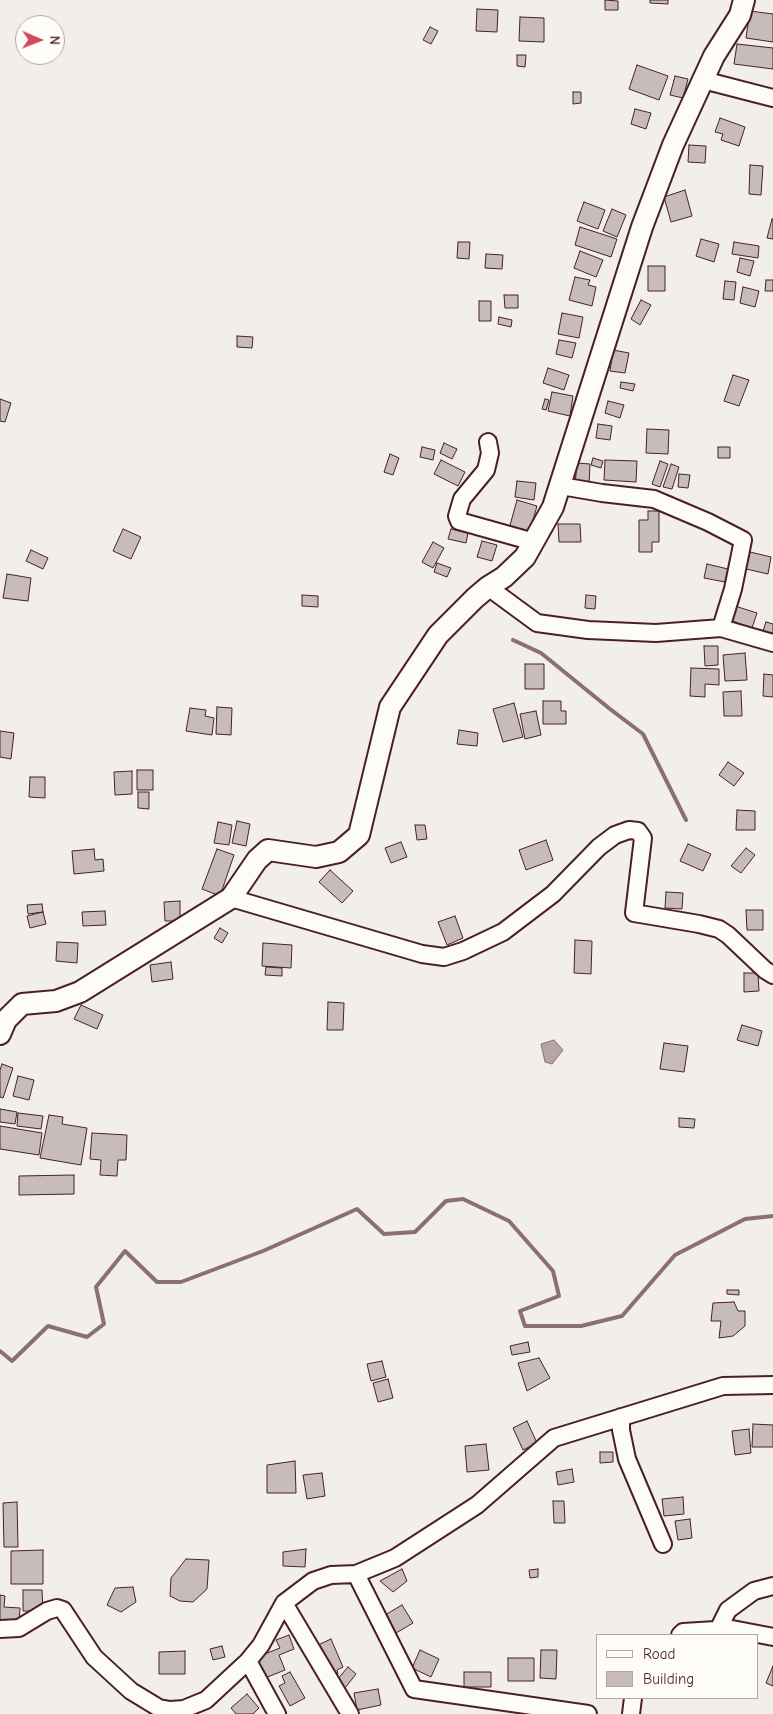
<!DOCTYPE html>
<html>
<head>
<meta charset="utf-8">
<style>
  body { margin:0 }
  #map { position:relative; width:773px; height:1714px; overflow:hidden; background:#f2efeb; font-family:"Comic Neue",sans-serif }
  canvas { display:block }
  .legend { position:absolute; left:596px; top:1634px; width:162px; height:65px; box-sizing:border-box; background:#fdfcf7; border:1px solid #b5a4a5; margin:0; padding:6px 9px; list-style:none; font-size:15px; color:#4a1f2b }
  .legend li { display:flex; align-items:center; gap:10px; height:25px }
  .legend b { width:25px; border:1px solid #b5a4a5 }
  .north { position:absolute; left:15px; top:15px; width:50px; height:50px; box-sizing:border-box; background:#fdfcf7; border:1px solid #b5a4a5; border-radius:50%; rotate:91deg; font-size:14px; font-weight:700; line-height:20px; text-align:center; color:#4a1f2b }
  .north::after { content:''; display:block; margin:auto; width:18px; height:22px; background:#d1495b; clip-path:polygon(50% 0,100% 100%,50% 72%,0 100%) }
</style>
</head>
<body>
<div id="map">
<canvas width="773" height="1714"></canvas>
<ul class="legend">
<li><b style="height:6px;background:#fdfcf7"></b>Road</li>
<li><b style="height:14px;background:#c8bbbb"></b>Building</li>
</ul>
<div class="north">N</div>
</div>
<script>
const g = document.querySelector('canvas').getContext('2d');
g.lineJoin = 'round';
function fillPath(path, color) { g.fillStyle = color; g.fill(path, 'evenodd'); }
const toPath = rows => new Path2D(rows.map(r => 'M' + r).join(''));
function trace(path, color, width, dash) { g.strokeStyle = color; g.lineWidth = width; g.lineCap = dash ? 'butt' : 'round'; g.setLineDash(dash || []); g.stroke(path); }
const water = toPath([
  [554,1040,563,1050,552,1064,545,1062,541,1044,554,1040]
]);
const stream = toPath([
  [513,640,541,653,610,709,643,734,686,820],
  [0,1351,12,1361,48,1326,87,1337,104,1324,96,1287,125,1251,157,1282,181,1282,263,1251,357,1209,384,1234,415,1232,446,1201,463,1199,509,1221,553,1271,559,1296,520,1311,525,1326,581,1326,622,1316,675,1255,745,1219,773,1216]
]);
const building = toPath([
  [605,0,618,1,618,10,605,10,605,0],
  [650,0,668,0,668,4,650,3,650,0],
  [477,9,498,10,497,32,476,31,477,9],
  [750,11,773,14,773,42,746,38,750,11],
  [520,17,544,18,544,42,519,41,520,17],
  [430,27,438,31,431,44,423,40,430,27],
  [737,44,773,48,773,69,734,64,737,44],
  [517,55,526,55,525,67,517,66,517,55],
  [637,65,668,76,659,100,629,89,637,65],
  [675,76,688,79,683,98,670,95,675,76],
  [573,92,581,92,581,103,573,104,573,92],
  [635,109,651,113,646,129,631,124,635,109],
  [720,118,745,127,739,146,721,140,723,134,715,132,720,118],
  [689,145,706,146,705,163,688,162,689,145],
  [750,165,763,166,761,195,749,194,750,165],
  [685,190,692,216,671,222,664,197,685,190],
  [584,202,605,210,598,229,577,221,584,202],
  [612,209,626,215,617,237,603,231,612,209],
  [772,219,773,219,773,239,767,238,772,219],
  [580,227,617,239,611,257,575,245,580,227],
  [701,239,719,244,714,262,696,256,701,239],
  [458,242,470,242,469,259,457,258,458,242],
  [734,242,759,246,758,258,732,254,734,242],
  [580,251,603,260,596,277,574,268,580,251],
  [486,254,503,255,502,269,485,268,486,254],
  [740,258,754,261,750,276,737,272,740,258],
  [648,266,665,266,665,291,648,291,648,266],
  [575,277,590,280,588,285,596,287,592,306,569,300,575,277],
  [766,280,773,280,773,291,765,291,766,280],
  [725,281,736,282,734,300,723,299,725,281],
  [743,287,759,291,755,307,740,303,743,287],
  [504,295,518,295,518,308,505,308,504,295],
  [641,300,651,305,640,325,631,319,641,300],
  [479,301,491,301,491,321,479,321,479,301],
  [562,313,583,317,579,338,558,334,562,313],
  [499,317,512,320,511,327,498,324,499,317],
  [237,336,253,337,252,348,237,347,237,336],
  [559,340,576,343,572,358,556,354,559,340],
  [613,350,629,353,625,373,610,371,613,350],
  [548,368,569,375,564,390,543,383,548,368],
  [733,375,749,380,739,406,724,401,733,375],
  [621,382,635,384,633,391,620,388,621,382],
  [552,392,573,396,570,416,548,411,552,392],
  [0,399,11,403,5,422,0,421,0,399],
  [545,399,549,400,546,410,542,409,545,399],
  [608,401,624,405,620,418,605,413,608,401],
  [598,424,612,426,610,440,596,438,598,424],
  [647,429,669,430,668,454,646,453,647,429],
  [444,443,457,449,452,459,440,453,444,443],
  [422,447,435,450,433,460,420,457,422,447],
  [718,447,730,447,730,458,718,458,718,447],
  [390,454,399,458,393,475,384,472,390,454],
  [593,458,603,461,601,468,591,465,593,458],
  [441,460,465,472,458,486,434,474,441,460],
  [605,460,637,461,636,482,604,480,605,460],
  [660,461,668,464,660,487,652,484,660,461],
  [577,463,590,464,589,486,575,485,577,463],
  [671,464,679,467,672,489,663,487,671,464],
  [679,474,690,475,688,488,678,487,679,474],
  [517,481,536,483,534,500,515,497,517,481],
  [517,500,537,506,529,534,509,529,517,500],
  [648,511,659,511,659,542,652,542,652,552,639,552,639,520,648,520,648,511],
  [558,524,580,524,581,542,559,542,558,524],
  [123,529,141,537,131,559,113,551,123,529],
  [451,529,468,533,466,543,448,539,451,529],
  [482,541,497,545,492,561,477,557,482,541],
  [433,542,444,548,433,568,422,562,433,542],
  [31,550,48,558,43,569,26,561,31,550],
  [750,552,771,557,768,574,746,569,750,552],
  [437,563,451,568,447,577,434,572,437,563],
  [707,564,728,569,725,582,704,578,707,564],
  [7,574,31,578,28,601,3,598,7,574],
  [302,595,318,596,318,607,302,606,302,595],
  [586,595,596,596,595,609,585,608,586,595],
  [735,606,757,613,752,628,730,620,735,606],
  [766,622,773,624,773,634,763,631,766,622],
  [704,646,718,646,718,665,705,666,704,646],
  [745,653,747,680,725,681,723,655,745,653],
  [525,664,544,664,544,689,525,689,525,664],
  [691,668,719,669,719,685,705,684,705,697,690,696,691,668],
  [764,674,773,675,773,697,763,696,764,674],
  [741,691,742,716,724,716,723,692,741,691],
  [543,701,561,701,561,711,566,711,566,724,543,724,543,701],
  [514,703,523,737,503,742,493,709,514,703],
  [217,707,232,708,231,735,216,734,217,707],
  [190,708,206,710,205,716,214,718,212,735,186,731,190,708],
  [536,711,541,735,525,739,520,714,536,711],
  [459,730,478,733,477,746,457,744,459,730],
  [0,731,14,733,11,759,0,757,0,731],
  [728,762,744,773,734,786,719,775,728,762],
  [137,770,153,770,153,790,137,790,137,770],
  [132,771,132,794,115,795,114,772,132,771],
  [30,777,45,777,45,798,29,797,30,777],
  [138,792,149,792,149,809,138,808,138,792],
  [737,810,755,811,755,830,736,830,737,810],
  [237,821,250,824,246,846,232,843,237,821],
  [218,822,232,825,229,845,214,843,218,822],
  [415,825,425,825,427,839,417,840,415,825],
  [546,840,553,860,526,870,519,850,546,840],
  [401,842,407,857,391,863,385,848,401,842],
  [688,844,711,854,703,871,680,861,688,844],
  [746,848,755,855,741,873,731,866,746,848],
  [94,849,95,860,103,859,104,871,74,874,72,851,94,849],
  [217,849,234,855,220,896,202,889,217,849],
  [330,870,353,891,342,903,319,882,330,870],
  [666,892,683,893,682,909,665,908,666,892],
  [180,901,180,921,165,921,164,902,180,901],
  [42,904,43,912,28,914,27,905,42,904],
  [746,910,763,910,763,930,747,930,746,910],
  [105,911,106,925,83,926,82,912,105,911],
  [43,912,46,924,30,928,27,916,43,912],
  [455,916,463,938,447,945,438,922,455,916],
  [220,928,228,933,222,943,214,938,220,928],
  [575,940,592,941,591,974,574,973,575,940],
  [57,942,78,943,77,963,56,961,57,942],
  [263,943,292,945,291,968,262,966,263,943],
  [171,962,173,979,152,982,150,965,171,962],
  [266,967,282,968,282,976,265,975,266,967],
  [744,973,758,973,759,991,744,992,744,973],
  [328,1002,344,1003,343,1030,327,1030,328,1002],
  [81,1005,103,1015,97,1029,74,1019,81,1005],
  [742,1025,762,1031,758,1046,737,1040,742,1025],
  [664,1043,688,1046,684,1072,660,1069,664,1043],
  [2,1064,13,1068,3,1098,0,1097,0,1070,2,1064],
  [18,1076,34,1080,29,1100,13,1096,18,1076],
  [0,1109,17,1112,15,1124,0,1122,0,1109],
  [18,1113,43,1116,41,1129,17,1126,18,1113],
  [49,1115,63,1117,62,1124,87,1128,81,1165,40,1158,49,1115],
  [679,1118,695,1119,694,1128,679,1127,679,1118],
  [0,1126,42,1133,39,1155,0,1149,0,1126],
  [92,1133,127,1135,126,1160,118,1160,117,1176,100,1175,101,1160,90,1159,92,1133],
  [74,1175,74,1194,19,1195,19,1176,74,1175],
  [727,1290,739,1290,739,1295,727,1294,727,1290],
  [734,1302,738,1311,745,1311,745,1326,733,1336,719,1338,721,1321,711,1321,713,1303,734,1302],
  [528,1342,530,1352,512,1355,510,1346,528,1342],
  [539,1358,550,1378,527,1391,518,1363,539,1358],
  [382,1361,386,1377,371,1381,367,1364,382,1361],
  [388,1379,393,1398,378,1402,373,1383,388,1379],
  [527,1421,537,1443,523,1450,513,1428,527,1421],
  [753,1424,773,1425,773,1447,752,1447,753,1424],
  [749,1429,751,1453,735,1455,732,1431,749,1429],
  [486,1444,489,1470,467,1472,465,1446,486,1444],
  [600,1452,613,1452,613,1462,600,1463,600,1452],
  [295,1461,296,1493,267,1493,267,1465,295,1461],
  [572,1469,574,1482,558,1485,556,1472,572,1469],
  [322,1473,325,1496,307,1499,303,1475,322,1473],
  [683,1497,684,1514,664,1516,662,1499,683,1497],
  [553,1501,564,1501,565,1523,554,1523,553,1501],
  [17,1502,18,1547,4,1547,3,1503,17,1502],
  [690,1519,692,1538,678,1540,675,1521,690,1519],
  [306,1549,305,1567,283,1566,283,1552,306,1549],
  [43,1550,43,1584,11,1584,11,1551,43,1550],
  [186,1559,209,1560,207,1589,193,1602,180,1601,170,1596,171,1578,186,1559],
  [402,1569,407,1581,393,1592,380,1581,402,1569],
  [538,1569,538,1577,530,1578,529,1570,538,1569],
  [133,1587,136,1602,121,1612,107,1605,115,1588,133,1587],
  [23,1590,42,1590,43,1611,23,1611,23,1590],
  [0,1595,5,1596,4,1607,20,1608,19,1623,0,1622,0,1595],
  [402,1605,413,1623,396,1633,385,1615,402,1605],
  [289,1635,294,1649,279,1655,285,1670,265,1678,257,1657,280,1648,276,1640,289,1635],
  [331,1639,343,1667,337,1670,338,1674,331,1678,316,1646,331,1639],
  [222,1646,225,1657,213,1660,210,1649,222,1646],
  [420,1650,439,1659,431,1677,412,1668,420,1650],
  [541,1650,557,1650,556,1679,540,1678,541,1650],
  [185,1651,185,1674,159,1674,159,1652,185,1651],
  [508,1658,534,1658,534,1681,508,1681,508,1658],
  [773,1666,773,1686,766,1683,773,1666],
  [348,1667,356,1674,345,1688,336,1681,348,1667],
  [290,1672,305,1698,290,1706,279,1686,285,1683,282,1676,290,1672],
  [464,1672,491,1672,491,1687,464,1687,464,1672],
  [378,1689,381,1705,357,1710,354,1693,378,1689],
  [247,1694,259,1708,253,1714,236,1714,231,1708,247,1694]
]);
const minor = toPath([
  [703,80,773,98],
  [488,442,490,453,486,470,462,499,457,516,459,521,534,542],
  [561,486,602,493,654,499,708,522,743,540,733,589,721,628],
  [488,587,537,623,588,630,656,633,721,628,773,643],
  [231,898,422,954,444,957,463,951,503,932,553,894,599,847,615,835,629,830,638,831,643,838,634,913,699,924,719,929,728,935,765,970,773,975],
  [621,1417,621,1430,627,1459,663,1544],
  [356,1574,414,1689,588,1714],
  [284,1603,350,1714],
  [0,1629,19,1628,47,1611,57,1608,63,1610,94,1657,131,1691,159,1708,170,1710,184,1709,206,1700,248,1661,261,1645,284,1603,313,1581,331,1575,356,1574,395,1558,477,1505,554,1438,723,1386,773,1385],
  [718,1630,728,1610,754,1591,773,1586],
  [680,1635,683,1632,732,1629,773,1637],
  [248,1661,277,1714],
  [631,1714,633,1698]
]);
const major = toPath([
  [0,1034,6,1020,22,1004,56,1001,80,992,231,898,257,860,268,850,316,857,339,852,359,835,390,707,438,635,475,598,488,587,504,577,525,557,553,507,642,227,673,145,714,56,740,15,744,0]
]);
fillPath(water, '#b7a5a6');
trace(water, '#8b6f75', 1);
trace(stream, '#8b6f75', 4);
fillPath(building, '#c8bbbb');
trace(building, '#4a1f2b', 1);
trace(minor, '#4a1f2b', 20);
trace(major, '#4a1f2b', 24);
trace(minor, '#fdfcf7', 16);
trace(major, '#fdfcf7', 20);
</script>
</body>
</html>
